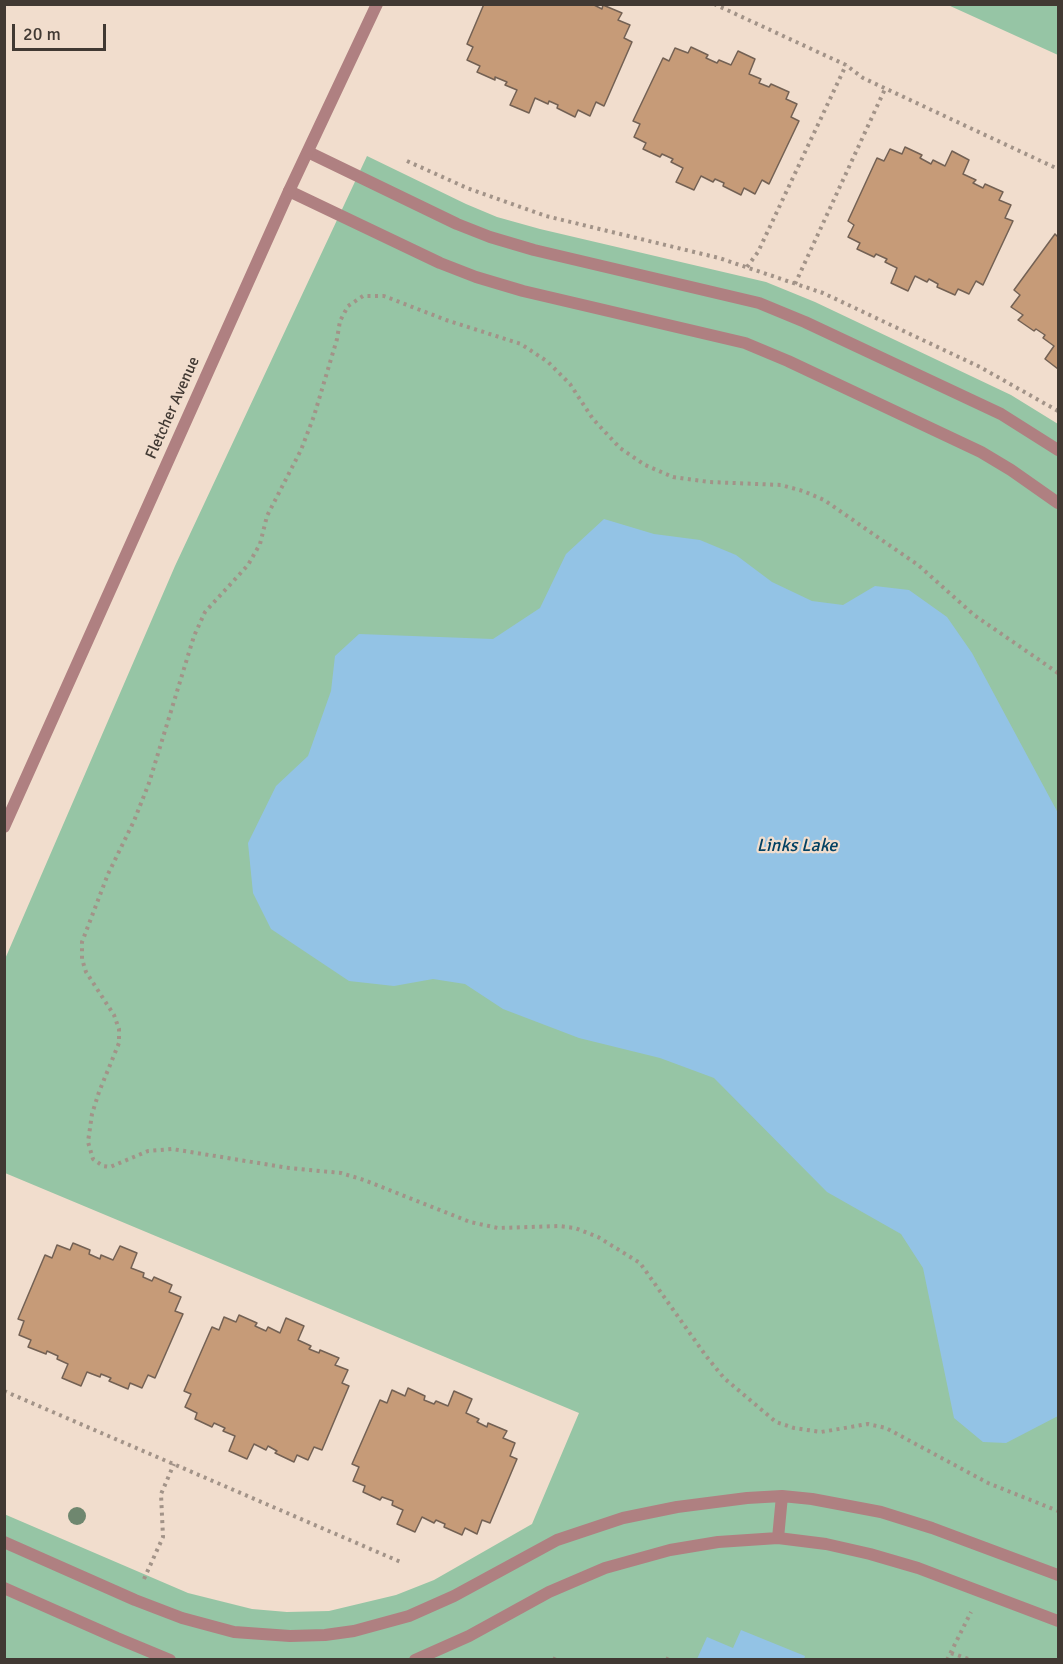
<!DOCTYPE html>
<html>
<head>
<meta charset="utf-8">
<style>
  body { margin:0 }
  #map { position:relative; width:1063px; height:1664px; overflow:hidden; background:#f1ddcd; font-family:Signika,sans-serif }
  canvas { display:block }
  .frame { position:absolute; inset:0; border:6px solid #413933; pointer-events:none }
  .scale { position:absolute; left:12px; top:24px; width:94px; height:27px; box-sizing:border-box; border:3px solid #413933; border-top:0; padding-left:8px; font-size:18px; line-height:21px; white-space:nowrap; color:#413933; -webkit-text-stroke:4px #f1ddcd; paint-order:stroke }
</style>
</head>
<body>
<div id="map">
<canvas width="1063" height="1664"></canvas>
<div class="frame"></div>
<div class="scale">20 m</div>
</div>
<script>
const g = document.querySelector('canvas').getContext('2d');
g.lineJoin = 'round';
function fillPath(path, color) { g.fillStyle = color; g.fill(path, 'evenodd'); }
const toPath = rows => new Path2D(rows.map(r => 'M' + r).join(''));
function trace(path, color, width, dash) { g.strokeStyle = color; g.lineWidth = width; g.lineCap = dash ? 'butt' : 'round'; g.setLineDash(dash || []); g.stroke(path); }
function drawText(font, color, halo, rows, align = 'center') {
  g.font = font + ' Signika,sans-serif'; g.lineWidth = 4.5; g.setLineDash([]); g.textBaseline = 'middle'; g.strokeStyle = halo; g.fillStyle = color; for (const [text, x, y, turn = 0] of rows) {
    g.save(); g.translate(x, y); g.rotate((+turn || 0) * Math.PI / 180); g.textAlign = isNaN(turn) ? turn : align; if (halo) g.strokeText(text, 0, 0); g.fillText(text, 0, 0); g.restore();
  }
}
const green = toPath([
  [948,5,1058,5,1058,55],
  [367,156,466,204,497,217,540,229,766,282,815,302,1011,395,1058,424,1058,1659,5,1659,4,1514,188,1593,252,1609,287,1612,329,1611,396,1595,434,1580,532,1524,579,1413,5,1173,5,959,175,566]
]);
const water = toPath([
  [604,519,654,534,700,540,736,555,772,582,812,601,843,605,875,586,909,590,947,617,972,653,1058,813,1058,1416,1006,1443,983,1442,954,1418,923,1268,901,1234,827,1192,714,1078,660,1058,579,1038,503,1009,465,984,433,979,394,986,349,981,271,929,253,893,248,843,276,786,308,756,331,691,335,656,359,634,493,639,540,608,566,554],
  [741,1630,805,1656,804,1659,697,1659,707,1637,733,1648]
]);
const building = toPath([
  [484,4,592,4,602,9,603,5,622,13,618,20,630,25,624,38,632,42,604,106,596,102,590,116,578,110,575,117,557,108,558,105,549,101,548,104,535,98,529,113,510,105,517,90,505,85,507,82,495,77,495,80,477,72,480,66,467,60,473,47,467,44,484,4],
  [691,47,708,55,706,58,717,63,719,60,731,65,738,51,755,59,749,74,761,79,759,83,769,87,771,84,789,92,786,99,797,104,791,117,799,121,769,184,762,180,755,194,744,188,741,195,723,186,724,183,715,179,713,182,701,176,694,190,676,182,683,168,671,162,673,159,662,154,660,157,643,149,646,143,634,137,640,124,633,121,663,58,669,61,675,48,688,53,691,47],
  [905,147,922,155,920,158,931,164,933,160,945,166,952,151,969,160,963,174,976,180,973,183,983,188,985,184,1003,192,999,200,1011,205,1005,218,1013,221,983,285,976,281,969,294,958,289,955,295,937,287,938,284,929,279,927,282,915,276,908,291,891,283,897,268,885,262,887,259,876,254,874,257,857,249,860,243,848,237,854,225,848,221,877,158,884,161,890,149,902,154,905,147],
  [1055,234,1058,237,1058,369,1045,359,1054,346,1043,338,1045,335,1036,329,1034,331,1018,320,1023,315,1011,307,1020,295,1014,290,1055,234],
  [73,1243,90,1250,89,1254,100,1259,101,1255,113,1260,120,1246,137,1253,131,1268,144,1273,143,1277,152,1281,154,1277,172,1285,169,1292,181,1297,175,1311,183,1314,155,1378,148,1375,142,1388,130,1383,128,1389,109,1381,111,1378,101,1374,100,1377,87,1372,81,1386,62,1378,68,1364,57,1359,58,1356,47,1351,46,1354,28,1347,31,1340,19,1335,24,1321,18,1319,45,1255,52,1258,57,1245,70,1250,73,1243],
  [239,1315,257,1323,255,1326,266,1331,268,1327,280,1333,286,1318,304,1326,298,1340,311,1346,309,1349,319,1353,320,1350,339,1358,335,1365,348,1370,342,1383,349,1386,322,1450,314,1447,308,1460,297,1455,294,1462,275,1453,277,1451,268,1446,266,1450,254,1444,247,1459,229,1451,235,1436,223,1431,225,1428,214,1423,212,1427,195,1419,197,1413,185,1407,191,1394,184,1391,212,1327,219,1330,224,1317,236,1322,239,1315],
  [408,1388,425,1396,424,1400,434,1404,436,1401,448,1406,454,1391,472,1399,466,1413,479,1419,477,1422,487,1427,488,1423,507,1431,503,1438,515,1443,510,1456,517,1459,490,1523,482,1520,477,1534,465,1528,462,1535,444,1527,445,1524,436,1520,434,1523,422,1517,415,1532,397,1524,403,1510,392,1505,393,1501,382,1497,380,1500,363,1492,365,1486,353,1481,359,1467,352,1464,380,1400,387,1403,392,1390,405,1396,408,1388]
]);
const path = toPath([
  [714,4,846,65,863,78,1058,169],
  [407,161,467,188,546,216,719,258,823,293,980,367,1058,411],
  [747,267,758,252,846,65],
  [795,284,885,89],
  [1058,673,974,615,918,565,824,500,803,491,781,485,709,482,673,477,645,465,620,448,593,419,570,384,548,362,521,344,446,320,384,296,363,296,348,306,340,321,337,339,314,416,301,450,267,516,260,544,248,565,205,612,194,636,149,783,134,821,108,874,82,942,82,959,86,972,114,1015,119,1029,119,1043,99,1092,92,1114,88,1142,93,1159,103,1166,110,1167,148,1151,172,1149,289,1168,341,1173,364,1180,470,1222,498,1228,559,1226,575,1228,598,1237,640,1263,706,1356,724,1378,776,1422,794,1428,821,1432,868,1424,886,1428,988,1483,1058,1511],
  [4,1391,403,1563],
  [144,1579,163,1537,161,1494,174,1464],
  [951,1653,971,1660],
  [554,1660,557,1654],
  [667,1660,669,1656],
  [947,1660,971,1612]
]);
const service = toPath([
  [308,152,457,224,490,237,534,250,759,303,805,322,1001,414,1058,450],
  [289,191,440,263,476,277,523,291,745,343,788,361,981,452,1011,470,1058,503],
  [778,1538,782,1496],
  [4,1542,135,1600,182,1618,234,1632,290,1636,325,1635,354,1631,409,1616,454,1596,557,1540,623,1518,677,1507,747,1498,782,1496,812,1499,881,1512,932,1528,1058,1575],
  [4,1588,117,1638,170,1660],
  [415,1660,469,1636,549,1592,605,1568,670,1550,718,1542,778,1538,826,1544,870,1554,918,1568,1058,1621]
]);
const tertiary = toPath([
  [4,827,289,191,377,4]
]);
const trees = [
  [77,1516]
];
const streetNames = [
  ["Fletcher Avenue",173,408,-66]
];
const waterNames = [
  ["Links Lake",797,846]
];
fillPath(green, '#96c5a5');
fillPath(water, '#93c3e5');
fillPath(building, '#c69b78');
trace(building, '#736154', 1.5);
trace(path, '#a29388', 4, [3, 4.5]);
trace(service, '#af8081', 12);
trace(tertiary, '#af8081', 12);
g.fillStyle = '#6f876f';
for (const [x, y] of trees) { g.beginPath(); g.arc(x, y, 9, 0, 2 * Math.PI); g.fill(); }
drawText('16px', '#413933', '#f1ddcd', streetNames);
drawText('italic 18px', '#024162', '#f1ddcd', waterNames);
</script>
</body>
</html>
